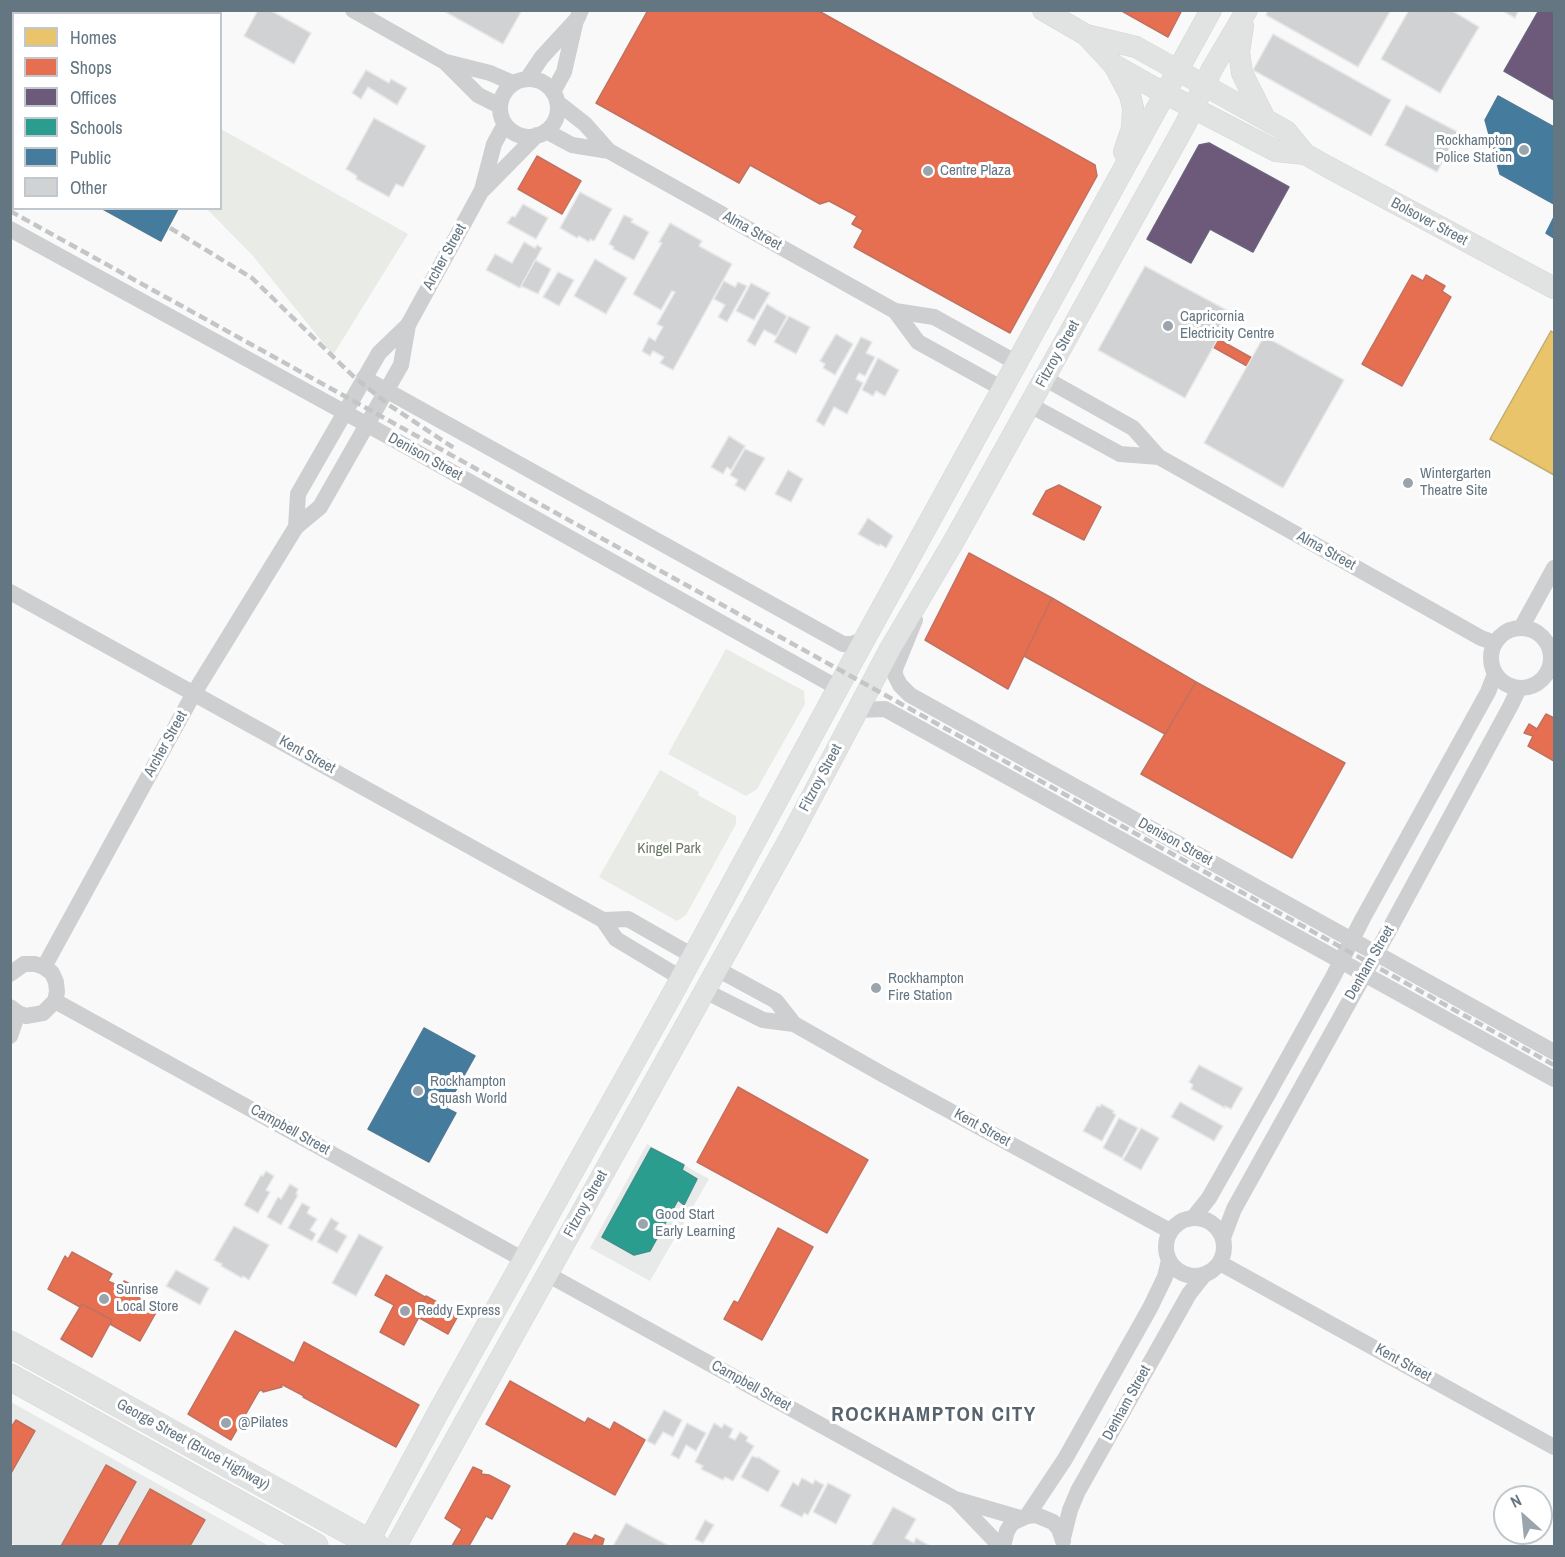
<!DOCTYPE html>
<html>
<head>
<meta charset="utf-8">
<style>
  body { margin:0 }
  #map { position:relative; width:1565px; height:1557px; overflow:hidden; background:#f9f9f9; font-family:"Archivo Narrow",sans-serif }
  canvas { display:block }
  .frame { position:absolute; inset:0; border:12px solid #657683; pointer-events:none }
  .legend { position:absolute; left:12px; top:12px; width:210px; height:198px; box-sizing:border-box; background:#fff; border:2px solid #c1c8cd; margin:0; padding:8px 10px; list-style:none; font-size:18px; color:#657683 }
  .legend li { display:flex; align-items:center; gap:12px; height:30px }
  .legend b { width:30px; border:2px solid #c1c8cd }
  .north { position:absolute; left:1493px; top:1485px; width:60px; height:60px; box-sizing:border-box; background:#fff; border:2px solid #c1c8cd; border-radius:50%; rotate:333deg; font-size:16px; font-weight:700; line-height:24px; text-align:center; color:#657683 }
  .north::after { content:''; display:block; margin:auto; width:21px; height:27px; background:#99a4ac; clip-path:polygon(50% 0,100% 100%,50% 72%,0 100%) }
</style>
</head>
<body>
<div id="map">
<canvas width="1565" height="1557"></canvas>
<div class="frame"></div>
<ul class="legend">
<li><b style="height:16px;background:#e9c46a"></b>Homes</li>
<li><b style="height:16px;background:#e76f51"></b>Shops</li>
<li><b style="height:16px;background:#6d597a"></b>Offices</li>
<li><b style="height:16px;background:#2a9d8f"></b>Schools</li>
<li><b style="height:16px;background:#457b9d"></b>Public</li>
<li><b style="height:16px;background:#d0d2d3"></b>Other</li>
</ul>
<div class="north">N</div>
</div>
<script>
const g = document.querySelector('canvas').getContext('2d');
g.lineJoin = 'round';
function fillPath(path, color) { g.fillStyle = color; g.fill(path, 'evenodd'); }
const toPath = rows => new Path2D(rows.map(r => 'M' + r).join(''));
function trace(path, color, width, dash) { g.strokeStyle = color; g.lineWidth = width; g.lineCap = dash ? 'butt' : 'round'; g.setLineDash(dash || []); g.stroke(path); }
function drawText(font, color, halo, rows, align = 'center') {
  g.font = font + ' "Archivo Narrow",sans-serif'; g.lineWidth = 6; g.setLineDash([]); g.textBaseline = 'middle'; g.strokeStyle = halo; g.fillStyle = color; for (const [text, x, y, turn = 0] of rows) {
    g.save(); g.translate(x, y); g.rotate((+turn || 0) * Math.PI / 180); g.textAlign = isNaN(turn) ? turn : align; if (halo) g.strokeText(text, 0, 0); g.fillText(text, 0, 0); g.restore();
  }
}
const built = toPath([
  [647,1144,709,1179,650,1281,590,1248],
  [11,1402,269,1546,17,1546,11,1543]
]);
const green = toPath([
  [10,12,14,14,13,90,10,88],
  [221,129,408,234,333,355,253,256,207,209,220,208],
  [726,649,804,691,805,704,757,789,746,796,668,754],
  [660,770,699,792,698,795,736,816,736,824,686,915,677,921,599,877]
]);
const homes = toPath([
  [1551,331,1554,333,1554,475,1490,439,1551,331]
]);
const shops = toPath([
  [648,10,817,10,1095,165,1097,176,1010,333,854,247,863,230,852,224,857,216,829,201,820,204,750,165,739,183,596,103,648,10],
  [1120,10,1182,10,1168,37,1120,10],
  [537,156,581,181,562,214,518,189,537,156],
  [1412,275,1423,281,1426,275,1445,286,1442,291,1451,297,1402,386,1362,364,1412,275],
  [1218,339,1252,358,1247,366,1213,347,1218,339],
  [1059,485,1101,507,1084,540,1033,514,1046,491,1059,485],
  [969,553,1052,598,1008,689,925,640,969,553],
  [1052,598,1196,682,1165,734,1024,656,1052,598],
  [1196,682,1345,763,1292,858,1141,774,1196,682],
  [1546,714,1554,718,1554,761,1528,746,1533,736,1524,733,1529,724,1537,729,1546,714],
  [738,1087,868,1160,827,1233,697,1162,738,1087],
  [778,1228,813,1247,762,1340,724,1319,734,1301,738,1303,778,1228],
  [72,1252,112,1274,108,1281,121,1287,124,1281,138,1288,134,1295,158,1309,140,1341,110,1324,112,1320,82,1304,80,1307,48,1289,65,1256,68,1259,72,1252],
  [386,1275,425,1297,416,1316,419,1317,404,1345,380,1332,394,1305,375,1295,386,1275],
  [426,1296,459,1314,448,1334,416,1316,426,1296],
  [82,1304,112,1320,92,1357,61,1339,82,1304],
  [235,1331,294,1363,304,1342,419,1405,396,1447,303,1397,304,1396,283,1385,281,1385,282,1387,263,1392,262,1390,259,1391,231,1440,188,1414,235,1331],
  [510,1381,585,1423,588,1418,610,1430,614,1422,645,1440,615,1495,486,1424,510,1381],
  [16,1420,35,1431,10,1475,10,1429,16,1420],
  [106,1465,136,1482,100,1546,61,1546,106,1465],
  [473,1467,482,1471,481,1474,489,1475,510,1486,492,1519,486,1516,469,1546,452,1546,462,1529,445,1518,473,1467],
  [150,1489,205,1520,190,1546,118,1546,150,1489],
  [574,1533,592,1540,595,1535,604,1539,602,1546,603,1546,566,1546,574,1533]
]);
const offices = toPath([
  [1539,10,1554,10,1554,100,1504,71,1539,10],
  [1209,143,1289,187,1253,252,1210,229,1191,263,1147,239,1199,145,1209,143]
]);
const schools = toPath([
  [651,1148,684,1165,682,1170,697,1179,684,1205,678,1200,650,1251,634,1255,602,1237,651,1148]
]);
const public = toPath([
  [1498,96,1554,127,1554,204,1500,174,1485,120,1498,96],
  [10,102,14,103,14,119,10,117,10,102],
  [10,117,14,119,14,160,10,159,10,117],
  [101,208,177,208,178,209,161,241,101,208],
  [1554,217,1554,238,1546,233,1554,217],
  [424,1028,475,1056,446,1108,456,1113,429,1162,368,1129,424,1028]
]);
const building = toPath([
  [258,10,270,10,311,33,294,64,244,36,258,10],
  [442,10,522,10,503,44,442,10],
  [1268,10,1391,10,1358,67,1266,15,1268,10],
  [1409,10,1451,10,1479,27,1440,93,1381,59,1409,10],
  [1501,10,1519,10,1515,18,1501,10],
  [1273,34,1391,100,1371,136,1253,70,1273,34],
  [366,70,389,83,391,79,407,88,397,105,368,87,361,99,352,93,366,70],
  [1406,105,1458,132,1437,172,1385,145,1406,105],
  [374,118,426,146,403,187,396,184,389,197,356,179,357,176,346,169,374,118],
  [580,192,612,209,594,241,590,239,589,242,579,236,577,238,560,228,580,192],
  [523,204,548,218,536,239,507,223,512,216,515,217,523,204],
  [624,215,633,219,631,222,649,232,634,260,613,249,614,247,609,244,624,215],
  [670,223,702,241,699,246,732,264,673,370,660,363,664,357,653,351,650,356,642,351,649,337,655,341,663,327,657,324,675,292,672,291,661,310,633,294,662,243,659,242,670,223],
  [524,242,535,248,537,245,542,248,520,288,486,270,495,254,512,263,524,242],
  [595,259,627,278,606,314,574,296,595,259],
  [535,260,551,269,538,294,521,286,535,260],
  [1145,266,1232,313,1185,398,1098,350,1145,266],
  [558,272,574,280,559,306,543,297,558,272],
  [724,281,735,287,738,282,747,286,727,322,718,317,725,305,714,299,724,281],
  [751,283,770,293,754,320,736,311,751,283],
  [767,304,787,316,776,336,764,330,755,346,747,341,767,304],
  [789,316,810,327,796,354,774,342,789,316],
  [836,334,853,344,835,375,823,368,825,364,820,361,836,334],
  [1264,336,1344,380,1283,488,1204,443,1264,336],
  [861,337,872,342,866,353,875,357,865,376,859,373,856,379,863,383,847,414,834,407,824,426,816,421,861,337],
  [878,358,899,370,885,396,876,391,873,396,862,390,878,358],
  [729,436,745,446,731,470,727,467,723,474,711,467,729,436],
  [745,449,765,458,745,491,735,485,738,480,730,475,745,449],
  [788,470,803,479,791,502,775,494,788,470],
  [868,518,893,536,886,548,880,544,879,546,858,534,868,518],
  [1199,1065,1243,1088,1231,1109,1225,1106,1225,1108,1191,1089,1193,1085,1189,1082,1199,1065],
  [1180,1102,1223,1126,1214,1141,1171,1117,1180,1102],
  [1101,1104,1114,1111,1113,1113,1116,1115,1102,1141,1083,1131,1097,1106,1100,1107,1101,1104],
  [1119,1118,1138,1128,1122,1158,1103,1148,1119,1118],
  [1141,1128,1159,1138,1141,1170,1123,1160,1141,1128],
  [266,1171,274,1176,266,1190,270,1192,258,1213,244,1205,261,1175,263,1176,266,1171],
  [290,1184,298,1189,296,1194,298,1195,281,1225,267,1217,278,1197,281,1199,290,1184],
  [302,1203,310,1207,307,1213,317,1219,310,1230,316,1234,312,1241,288,1228,302,1203],
  [331,1218,339,1223,335,1229,347,1236,337,1253,317,1242,331,1218],
  [234,1226,269,1245,249,1280,243,1276,242,1278,221,1266,222,1264,214,1260,234,1226],
  [359,1234,383,1247,356,1296,332,1283,359,1234],
  [176,1270,209,1288,200,1305,166,1286,176,1270],
  [664,1410,682,1420,673,1437,663,1432,655,1445,647,1441,664,1410],
  [687,1423,706,1433,696,1451,686,1445,679,1459,671,1455,687,1423],
  [714,1423,722,1428,724,1424,733,1429,729,1437,735,1440,740,1432,748,1437,746,1441,754,1446,733,1481,725,1477,723,1480,701,1469,703,1466,695,1462,714,1423],
  [752,1456,757,1458,758,1457,780,1471,768,1492,741,1477,752,1456],
  [802,1478,813,1484,815,1480,824,1485,808,1515,804,1513,802,1517,780,1506,793,1482,798,1486,802,1478],
  [828,1483,851,1495,836,1524,813,1512,828,1483],
  [893,1507,916,1519,905,1538,914,1543,916,1538,930,1546,871,1546,893,1507],
  [705,1520,714,1525,703,1543,695,1539,705,1520],
  [626,1523,669,1546,613,1546,626,1523]
]);
const minor = toPath([
  [353,10,445,62,478,95,500,106],
  [446,62,490,73,513,83],
  [527,79,542,57,577,19,581,10],
  '500 108a29 29 0 1 1 58 0a29 29 0 1 1-58 0Z',
  [553,92,564,72,576,20],
  [557,102,585,124,609,151,895,311,918,342,1003,389],
  [546,131,572,145,609,151],
  [483,190,537,135],
  [10,229,386,435,838,688],
  [895,311,934,317,1017,363],
  [364,378,843,644,852,644,865,639],
  [1044,378,1133,428,1159,457,1481,638,1495,643],
  [1030,405,1120,454,1159,457],
  [296,527,298,494,379,353,408,325],
  [10,592,603,920,616,939,681,978],
  [915,620,895,669,895,675,900,685,910,695,1554,1052],
  [1521,628,1554,568],
  '1491 658a30 30 0 1 1 60 0a30 30 0 1 1-60 0Z',
  [857,710,885,709,1554,1079],
  [603,920,628,919,693,956],
  [44,967,194,693,296,527,320,507,401,365,408,325,482,190,494,144,505,124],
  [717,969,776,1001,794,1024,882,1074,1170,1231],
  [10,974,24,964,35,964,44,967,52,973,56,982,57,992,55,1001,43,1013,26,1016,18,1013,10,1007],
  [705,991,763,1020,794,1024],
  [55,1001,524,1260],
  [10,1036,18,1013],
  '1166 1247a29 29 0 1 1 58 0a29 29 0 1 1-58 0Z',
  [1193,1218,1209,1198,1268,1094,1333,977,1363,918,1488,692,1495,674],
  [1223,1238,1234,1209,1388,932,1511,705,1519,688],
  [1220,1263,1554,1447],
  [547,1274,955,1499,1020,1518],
  [955,1499,1000,1546],
  [1027,1516,1065,1459,1150,1308,1165,1277,1169,1260],
  [1063,1538,1070,1510,1078,1491,1189,1294,1204,1275],
  [1003,1546,1007,1531,1012,1523,1027,1516,1036,1515,1053,1522,1059,1529,1063,1541]
]);
const major = toPath([
  [1043,10,1086,35,1136,47,1286,131,1305,154,1328,167,1554,288],
  [1243,26,1239,52,1242,73,1265,119],
  [1086,35,1114,65,1153,87,1276,151,1305,154],
  [1114,65,1130,95,1133,108,1132,128,1124,152],
  [366,1546,440,1409,674,991,846,673,1211,10],
  [396,1546,791,836,890,649,955,539,1185,125,1212,69,1247,10]
]);
const highway = toPath([
  [10,1344,376,1546],
  [10,1377,315,1546]
]);
const rail = toPath([
  [10,211,1554,1065],
  [170,228,252,278,353,376,389,405,454,448]
]);
const markers = [
  [1524,150,6,"#99a4ac"],
  [928,171,6,"#99a4ac"],
  [1168,326,6,"#99a4ac"],
  [1408,483,6,"#99a4ac"],
  [876,988,6,"#99a4ac"],
  [418,1091,6,"#99a4ac"],
  [643,1224,6,"#99a4ac"],
  [104,1299,6,"#99a4ac"],
  [405,1311,6,"#99a4ac"],
  [226,1423,6,"#99a4ac"]
];
const poiNames = [
  ["Rockhampton",1512,141,"right"],
  ["Police Station",1512,158,"right"],
  ["Centre Plaza",940,171],
  ["Capricornia",1180,317],
  ["Electricity Centre",1180,334],
  ["Wintergarten",1420,474],
  ["Theatre Site",1420,491],
  ["Rockhampton",888,979],
  ["Fire Station",888,996],
  ["Rockhampton",430,1082],
  ["Squash World",430,1099],
  ["Good Start",655,1215],
  ["Early Learning",655,1232],
  ["Sunrise",116,1290],
  ["Local Store",116,1307],
  ["Reddy Express",417,1311],
  ["@Pilates",238,1423]
];
const streetNames = [
  ["Bolsover Street",1429,222,28],
  ["Alma Street",752,231,29],
  ["Archer Street",445,257,-61],
  ["Fitzroy Street",1058,354,-61],
  ["Denison Street",425,457,29],
  ["Alma Street",1326,551,29],
  ["Archer Street",166,744,-61],
  ["Kent Street",307,755,29],
  ["Fitzroy Street",821,778,-62],
  ["Denison Street",1175,842,29],
  ["Denham Street",1370,963,-60],
  ["Kent Street",982,1128,29],
  ["Campbell Street",290,1130,29],
  ["Fitzroy Street",586,1204,-61],
  ["Kent Street",1403,1363,29],
  ["Campbell Street",751,1386,29],
  ["Denham Street",1127,1403,-61],
  ["George Street (Bruce Highway)",193,1445,29]
];
const parkNames = [
  ["Kingel Park",669,849]
];
const districtNames = [
  ["ROCKHAMPTON CITY",934,1415]
];
fillPath(built, '#e8e9e9');
fillPath(green, '#e8ebe6');
fillPath(homes, '#e9c46a');
trace(homes, '#c1ad72', 1.5);
fillPath(shops, '#e76f51');
trace(shops, '#c07160', 1.5);
fillPath(offices, '#6d597a');
trace(offices, '#6b627d', 1.5);
fillPath(schools, '#2a9d8f');
trace(schools, '#3c918b', 1.5);
fillPath(public, '#457b9d');
trace(public, '#4f7a95', 1.5);
fillPath(building, '#d0d2d3');
trace(building, '#e8e8e8', 1.5);
trace(major, '#d5d6d7', 22);
trace(highway, '#d5d6d6', 27);
trace(minor, '#cecfd0', 16);
trace(major, '#e1e2e2', 21);
trace(highway, '#e1e2e2', 26);
trace(rail, '#c3c5c6', 4.5, [9, 4.5]);
for (const [x, y, r, color] of markers) { const dot = new Path2D(); dot.arc(x, y, r, 0, 2 * Math.PI); g.fillStyle = color; g.fill(dot); trace(dot, '#fff', 2); }
drawText('15px', '#657683', '#fff', poiNames, 'left');
drawText('15px', '#657683', '#fff', streetNames);
drawText('15px', '#687a64', '#fff', parkNames);
g.letterSpacing = '1.5px';
drawText('bold 21px', '#57646e', '#fff', districtNames);
g.letterSpacing = '0px';
</script>
</body>
</html>
